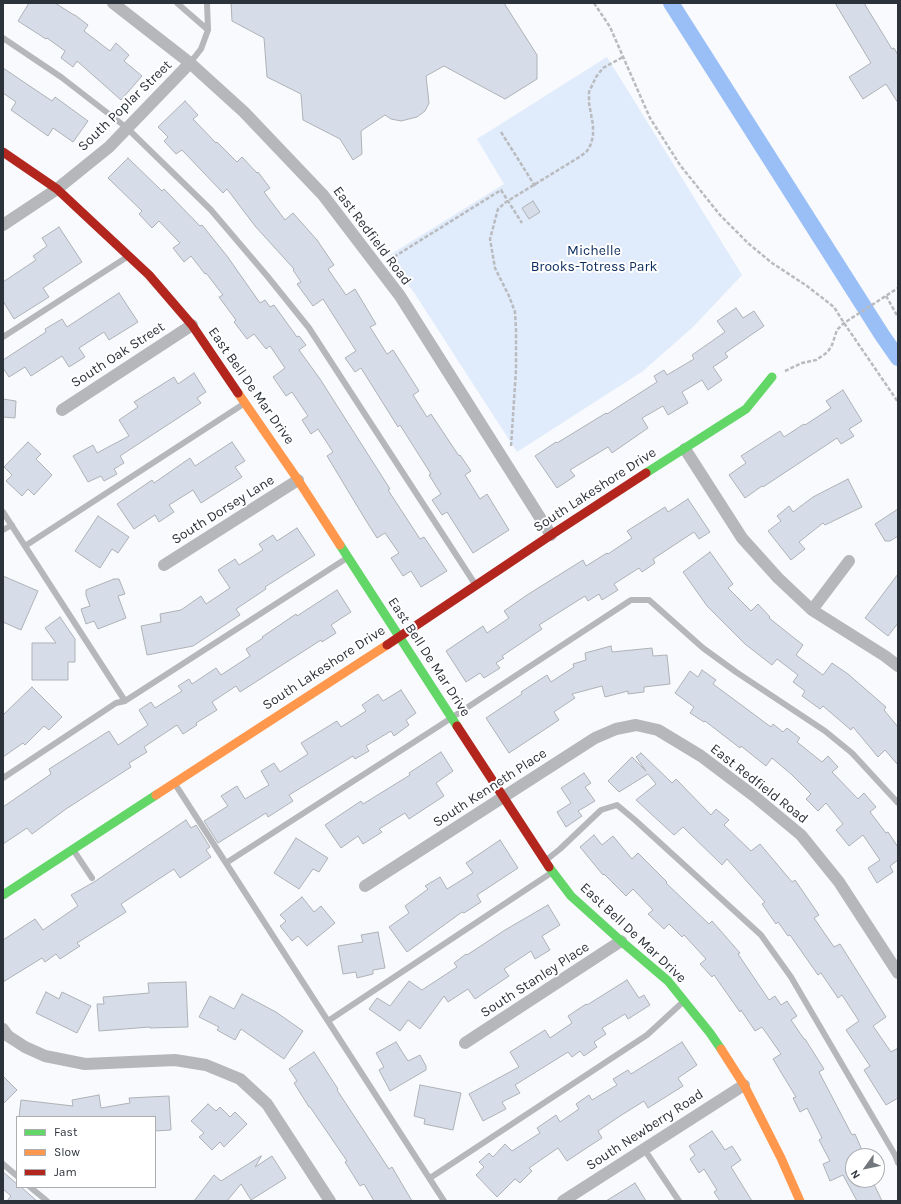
<!DOCTYPE html>
<html>
<head>
<meta charset="utf-8">
<style>
  body { margin:0 }
  #map { position:relative; width:901px; height:1204px; overflow:hidden; background:#f8fafd; font-family:Karla,sans-serif }
  canvas { display:block }
  .frame { position:absolute; inset:0; border:4px solid #2c323a; pointer-events:none }
  .legend { position:absolute; left:16px; top:1116px; width:140px; height:72px; box-sizing:border-box; background:#fff; border:1px solid #abadb0; margin:0; padding:5px 7px; list-style:none; font-size:12px; color:#2c323a }
  .legend li { display:flex; align-items:center; gap:8px; height:20px }
  .legend b { width:20px; border:1px solid #abadb0 }
  .north { position:absolute; left:845px; top:1148px; width:40px; height:40px; box-sizing:border-box; background:#fff; border:1px solid #abadb0; border-radius:50%; rotate:237deg; font-size:11px; font-weight:700; line-height:16px; text-align:center; color:#2c323a }
  .north::after { content:''; display:block; margin:auto; width:14px; height:18px; background:#73787e; clip-path:polygon(50% 0,100% 100%,50% 72%,0 100%) }
</style>
</head>
<body>
<div id="map">
<canvas width="901" height="1204"></canvas>
<div class="frame"></div>
<ul class="legend">
<li><b style="height:5px;background:#63d668"></b>Fast</li>
<li><b style="height:5px;background:#ff974d"></b>Slow</li>
<li><b style="height:5px;background:#b3261e"></b>Jam</li>
</ul>
<div class="north">N</div>
</div>
<script>
const g = document.querySelector('canvas').getContext('2d');
g.lineJoin = 'round';
function fillPath(path, color) { g.fillStyle = color; g.fill(path, 'evenodd'); }
const toPath = rows => new Path2D(rows.map(r => 'M' + r).join(''));
function trace(path, color, width, dash) { g.strokeStyle = color; g.lineWidth = width; g.lineCap = dash ? 'butt' : 'round'; g.setLineDash(dash || []); g.stroke(path); }
function drawText(font, color, halo, rows, align = 'center') {
  g.font = font + ' Karla,sans-serif'; g.lineWidth = 4; g.setLineDash([]); g.textBaseline = 'middle'; g.strokeStyle = halo; g.fillStyle = color; for (const [text, x, y, turn = 0] of rows) {
    g.save(); g.translate(x, y); g.rotate((+turn || 0) * Math.PI / 180); g.textAlign = isNaN(turn) ? turn : align; if (halo) g.strokeText(text, 0, 0); g.fillText(text, 0, 0); g.restore();
  }
}
const green = toPath([
  [607,57,742,275,693,327,643,371,517,452,415,294,388,256,504,184,477,139]
]);
const canal = toPath([
  [671,3,882,335,898,358]
]);
const building = toPath([
  [29,3,55,3,74,15,75,15,88,25,84,31,110,51,116,43,129,55,124,61,142,76,121,100,77,61,73,67,61,58,65,51,47,38,46,39,18,21,29,3],
  [231,3,504,3,537,55,537,79,505,99,444,66,426,76,429,103,425,111,417,117,401,121,391,119,385,115,361,131,362,154,353,160,340,139,303,120,301,94,267,77,264,38,232,21,231,3],
  [835,3,864,3,892,49,894,48,898,55,898,103,886,84,863,99,849,77,871,63,835,3],
  [3,68,52,101,55,97,88,121,73,142,53,128,48,136,11,110,16,102,3,93,3,68],
  [185,101,198,115,193,119,216,143,217,142,237,162,242,157,257,173,258,172,270,188,264,192,285,220,293,213,317,240,334,265,328,269,346,295,355,289,376,324,370,327,387,354,393,350,419,391,413,395,427,417,431,414,459,456,460,455,471,471,465,475,480,499,487,494,509,530,473,553,447,512,442,515,432,500,441,494,429,475,431,474,400,425,398,427,361,368,355,372,345,358,356,351,323,299,313,306,297,284,301,282,293,270,294,269,255,226,227,189,223,193,182,150,176,154,164,141,168,137,158,127,185,101],
  [128,158,162,191,164,189,200,226,202,225,227,256,260,303,265,300,270,307,274,305,297,337,299,336,306,345,299,350,320,379,390,489,388,490,420,539,424,537,447,571,421,587,411,571,403,576,391,558,399,553,385,533,377,538,365,519,327,456,333,452,318,429,311,434,302,420,308,416,292,392,286,396,273,377,285,368,270,346,266,349,254,334,247,339,234,322,236,320,219,297,223,295,206,273,205,274,191,256,184,262,173,248,180,243,159,221,152,228,139,214,142,211,108,178,128,158],
  [533,201,540,212,529,219,522,208,533,201],
  [59,227,82,262,43,288,49,297,14,319,3,301,3,282,36,260,33,256,47,246,42,238,59,227],
  [119,293,138,322,109,340,104,332,79,348,85,357,69,367,62,356,31,376,25,367,9,377,3,368,3,360,46,332,45,329,62,319,67,327,119,293],
  [736,308,743,318,754,311,764,326,725,353,728,357,713,367,722,380,708,390,702,380,682,392,688,403,668,415,663,406,642,418,648,428,612,453,608,447,570,470,575,476,557,488,535,456,556,442,557,443,606,413,607,414,657,382,654,376,664,370,667,375,694,359,692,355,725,332,717,321,736,308],
  [194,373,206,392,197,398,201,403,120,456,124,463,114,469,117,474,104,481,101,476,88,482,73,456,93,445,97,453,129,436,119,420,138,407,134,402,174,377,178,384,194,373],
  [843,390,862,421,849,429,854,436,841,444,837,438,763,487,762,486,745,498,729,475,746,463,741,456,780,431,784,437,804,424,805,425,831,408,826,401,843,390],
  [3,399,16,401,15,418,3,417,3,399],
  [28,442,41,454,36,459,52,475,34,495,28,489,22,496,6,481,12,475,4,467,28,442],
  [232,442,245,461,235,467,242,477,201,503,193,490,169,505,174,512,159,522,155,515,134,529,117,504,152,480,154,483,190,458,195,466,232,442],
  [848,479,862,507,825,525,823,523,799,542,805,549,791,560,768,531,781,521,777,516,789,506,793,512,813,497,848,479],
  [688,499,710,532,699,539,694,532,653,559,655,563,642,572,639,568,614,584,618,590,602,600,599,594,588,601,585,596,539,625,542,629,502,656,504,658,496,663,500,668,484,678,480,673,466,682,446,651,483,626,487,633,509,618,504,611,527,595,583,560,586,566,607,553,608,554,632,538,627,531,665,507,668,512,688,499],
  [898,509,898,536,890,541,885,541,875,524,898,509],
  [98,516,129,537,118,553,112,549,100,568,75,551,98,516],
  [297,528,315,555,265,587,266,589,236,609,240,615,193,646,147,655,141,626,161,622,160,614,181,610,201,596,206,604,230,588,218,570,235,559,239,565,263,550,259,544,273,535,277,541,297,528],
  [710,552,733,584,728,588,751,611,758,604,770,617,769,618,803,645,796,655,823,675,832,663,848,674,886,707,884,710,898,727,898,765,885,750,878,757,853,727,851,730,823,706,820,709,802,696,805,691,793,682,798,675,777,659,772,665,745,644,707,606,683,572,710,552],
  [898,574,898,623,888,636,865,618,898,574],
  [3,576,38,591,21,630,3,622,3,576],
  [114,579,119,579,125,594,118,596,126,618,98,629,94,621,86,624,81,609,90,606,86,595,86,590,114,579],
  [337,590,351,612,331,625,336,633,322,642,321,640,240,692,236,686,212,702,217,710,196,723,197,725,183,734,177,725,144,747,147,752,129,763,131,767,66,809,32,834,27,828,3,844,3,807,51,774,49,769,109,731,118,745,148,725,139,710,151,702,155,708,182,691,178,686,189,679,192,684,216,668,221,675,250,656,246,649,263,638,262,637,296,614,297,616,337,590],
  [60,617,75,639,75,662,68,662,68,680,32,680,32,643,56,643,45,628,60,617],
  [611,646,612,652,652,648,653,656,667,655,670,684,644,687,644,692,628,694,628,691,605,697,602,686,572,694,575,698,554,712,559,720,509,753,486,718,522,694,521,692,547,675,551,682,574,667,573,664,586,660,585,653,611,646],
  [702,670,716,680,713,684,771,727,773,724,783,732,787,728,800,738,797,742,822,762,828,756,838,767,832,772,858,799,864,793,876,807,870,812,886,833,888,832,898,847,898,860,890,866,893,872,877,883,868,868,880,860,863,835,849,846,836,830,843,824,826,803,818,811,806,799,811,794,791,774,772,758,766,766,741,746,740,748,705,721,704,722,690,713,694,707,675,693,690,671,698,677,702,670],
  [32,687,62,717,49,730,44,726,25,745,23,743,3,757,3,715,32,687],
  [401,690,416,713,406,720,409,725,394,736,391,731,366,746,369,751,355,759,353,756,289,795,293,801,268,817,266,813,218,843,204,821,228,806,221,796,237,786,245,799,269,785,261,771,274,763,280,772,308,754,301,743,337,721,341,727,366,711,362,705,378,694,383,701,401,690],
  [441,752,453,771,436,783,444,796,409,819,405,813,379,829,382,832,363,844,358,836,341,848,325,825,361,801,363,804,410,775,409,773,441,752],
  [641,753,672,783,676,779,711,815,716,809,729,820,724,825,751,851,760,844,792,882,795,880,819,915,814,918,834,947,840,944,886,1017,873,1026,891,1052,898,1048,898,1098,886,1105,864,1070,870,1066,846,1030,859,1021,842,995,838,998,821,973,818,975,790,935,788,936,778,922,776,924,762,904,765,902,727,859,722,865,683,827,674,835,636,800,656,784,648,774,619,792,608,781,632,757,646,771,636,757,641,753],
  [584,773,591,783,585,787,595,801,578,811,582,816,566,827,557,812,571,803,561,788,584,773],
  [186,820,191,828,196,825,210,847,206,850,211,857,180,878,174,869,121,904,126,912,77,943,80,946,60,959,56,954,45,962,42,958,3,982,3,940,35,919,43,930,78,906,71,895,94,882,186,820],
  [594,835,602,845,613,836,632,859,638,853,667,882,666,883,709,924,712,921,740,953,738,954,769,1000,775,996,781,1005,787,1001,797,1016,791,1020,804,1039,805,1039,824,1069,819,1072,852,1135,855,1134,862,1150,858,1152,860,1156,853,1156,853,1180,872,1180,882,1201,857,1201,843,1175,830,1181,823,1164,830,1161,819,1140,822,1138,807,1108,800,1112,793,1098,796,1097,773,1059,781,1054,762,1027,755,1031,741,1010,740,1012,714,975,712,977,700,964,706,959,684,935,682,937,669,924,664,929,648,914,653,910,633,889,626,896,604,874,603,875,580,847,594,835],
  [296,838,328,858,319,872,313,869,299,889,274,873,296,838],
  [500,840,518,868,477,895,481,902,464,913,462,912,407,952,389,927,409,913,405,906,428,889,425,886,440,877,447,889,473,873,466,863,500,840],
  [302,897,314,912,321,906,335,923,307,946,298,936,292,941,280,926,286,921,280,915,302,897],
  [548,905,560,925,542,936,550,950,535,959,531,951,504,969,509,976,475,999,468,989,448,1002,444,996,420,1029,408,1020,400,1031,369,1009,377,998,390,1006,409,981,422,990,457,967,454,963,466,954,467,955,505,930,548,905],
  [378,932,385,968,373,970,373,974,357,978,356,972,343,974,338,946,363,942,361,935,378,932],
  [627,980,639,998,644,995,650,1005,628,1019,625,1014,602,1028,606,1034,594,1042,597,1047,584,1056,580,1051,572,1057,568,1052,515,1085,520,1093,502,1102,506,1109,483,1121,469,1094,519,1067,510,1052,545,1030,550,1038,572,1023,568,1016,586,1004,587,1005,627,980],
  [186,982,188,1027,150,1028,150,1027,99,1031,97,1004,104,1004,103,997,149,993,148,983,186,982],
  [46,992,59,999,62,992,91,1006,77,1033,36,1013,46,992],
  [242,994,276,1012,303,1031,284,1059,241,1029,235,1040,217,1030,219,1027,199,1017,210,996,234,1009,242,994],
  [396,1042,408,1061,420,1055,426,1066,426,1070,390,1091,379,1070,384,1067,376,1053,396,1042],
  [682,1042,697,1065,678,1078,683,1086,648,1108,644,1101,620,1116,598,1131,602,1138,588,1147,567,1161,558,1148,529,1168,532,1171,520,1183,515,1179,497,1197,476,1175,484,1167,479,1162,489,1153,493,1157,505,1144,512,1151,540,1133,537,1128,556,1115,560,1122,579,1109,576,1104,589,1095,592,1100,617,1085,613,1079,628,1070,631,1074,682,1042],
  [314,1052,338,1089,337,1090,389,1169,392,1167,412,1201,374,1201,364,1184,360,1186,345,1162,347,1161,310,1107,309,1107,294,1083,297,1081,289,1069,314,1052],
  [3,1076,17,1090,3,1104,3,1076],
  [420,1085,461,1093,453,1130,424,1124,425,1119,414,1116,420,1085],
  [99,1095,101,1108,130,1103,129,1098,169,1096,171,1130,155,1131,155,1117,19,1117,21,1100,73,1106,72,1100,99,1095],
  [208,1104,216,1111,220,1107,230,1117,235,1112,247,1124,224,1147,220,1142,212,1150,199,1137,204,1133,191,1121,208,1104],
  [712,1131,725,1150,732,1146,741,1160,731,1167,752,1201,720,1201,714,1192,717,1190,704,1169,699,1173,690,1159,695,1155,689,1146,712,1131],
  [261,1156,261,1157,255,1167,272,1156,286,1178,251,1200,241,1184,227,1201,194,1201,214,1175,221,1181,261,1156],
  [3,1172,17,1184,17,1187,21,1187,37,1201,7,1201,11,1196,3,1189,3,1172],
  [635,1183,646,1201,606,1201,635,1183]
]);
const path = toPath([
  [594,3,610,27,650,118,680,165,720,215,749,244,772,263,807,286,834,307,844,323,898,402],
  [501,132,535,186],
  [389,260,501,190,522,223],
  [886,296,898,317],
  [785,371,802,363,816,360,825,354,829,350,832,345,837,330,844,323,898,288],
  [511,446,516,370,516,330,515,312,509,296,495,268,490,239,498,209,506,202,581,156,587,151,591,144,593,136,593,125,589,103,589,92,596,77,603,68,623,57]
]);
const lane = toPath([
  [177,3,208,30],
  [3,38,61,77,127,128,211,210,268,277,309,328,475,584],
  [190,63,201,49,208,30,207,3],
  [3,337,127,257],
  [3,512,125,701],
  [3,530,12,525],
  [25,546,245,403],
  [3,778,116,703,125,701,347,558],
  [175,784,444,1201],
  [74,851,92,878],
  [545,861,560,849,601,810,617,805,635,820,761,935,791,977,895,1155,898,1163],
  [226,863,439,726,631,600,649,600,703,648,736,672,825,731,852,753,898,803],
  [328,1021,551,873],
  [644,1149,679,1201],
  [3,1164,17,1176],
  [430,1178,647,1035,684,1001],
  [30,1187,47,1201]
]);
const street = toPath([
  [113,3,190,63,244,112,323,195,400,296,551,535],
  [3,225,57,189,109,147,190,63],
  [62,410,192,325],
  [685,449,742,538,778,578,812,610,885,656,898,666],
  [164,565,298,480],
  [812,610,849,561],
  [365,886,595,738,616,729,636,725,658,730,701,756,754,796,801,835,839,882,898,973],
  [3,1029,8,1036,25,1047,45,1056,85,1064,175,1060,206,1065,240,1079,267,1104,330,1201],
  [465,1043,621,941],
  [563,1201,744,1085]
]);
const fast = toPath([
  [646,473,746,409,772,377],
  [340,545,457,726],
  [549,867,571,896,621,941,668,981,710,1033,721,1049],
  [3,895,156,795]
]);
const slow = toPath([
  [238,393,298,480,340,545],
  [156,795,387,645],
  [721,1049,744,1085,781,1158,800,1201]
]);
const jam = toPath([
  [3,152,57,189,149,275,192,325,238,393],
  [387,645,551,535,646,473],
  [457,726,549,867]
]);
const streetNames = [
  ["South Poplar Street",125,106,-44],
  ["East Redfield Road",372,236,53],
  ["South Oak Street",118,355,-33],
  ["East Bell De Mar Drive",251,386,55],
  ["South Lakeshore Drive",595,490,-33],
  ["South Dorsey Lane",223,510,-32],
  ["East Bell De Mar Drive",429,657,57],
  ["South Lakeshore Drive",324,668,-33],
  ["East Redfield Road",759,784,38],
  ["South Kenneth Place",490,788,-33],
  ["East Bell De Mar Drive",633,933,43],
  ["South Stanley Place",535,980,-33],
  ["South Newberry Road",645,1130,-33]
];
const parkNames = [
  ["Michelle",594,251],
  ["Brooks-Totress Park",594,267]
];
fillPath(green, '#e0ebfb');
trace(canal, '#9abff7', 16);
fillPath(building, '#d6dde8');
trace(building, '#aeb2b7', 1);
trace(path, '#b9bbbe', 2.5, [4, 2]);
trace(lane, '#b5b7ba', 6);
trace(street, '#b5b7ba', 12);
trace(fast, '#63d668', 9);
trace(slow, '#ff974d', 9);
trace(jam, '#b3261e', 9);
drawText('14px', '#2c323a', '#fff', streetNames);
drawText('14px', '#0a2b5c', '#fff', parkNames);
</script>
</body>
</html>
